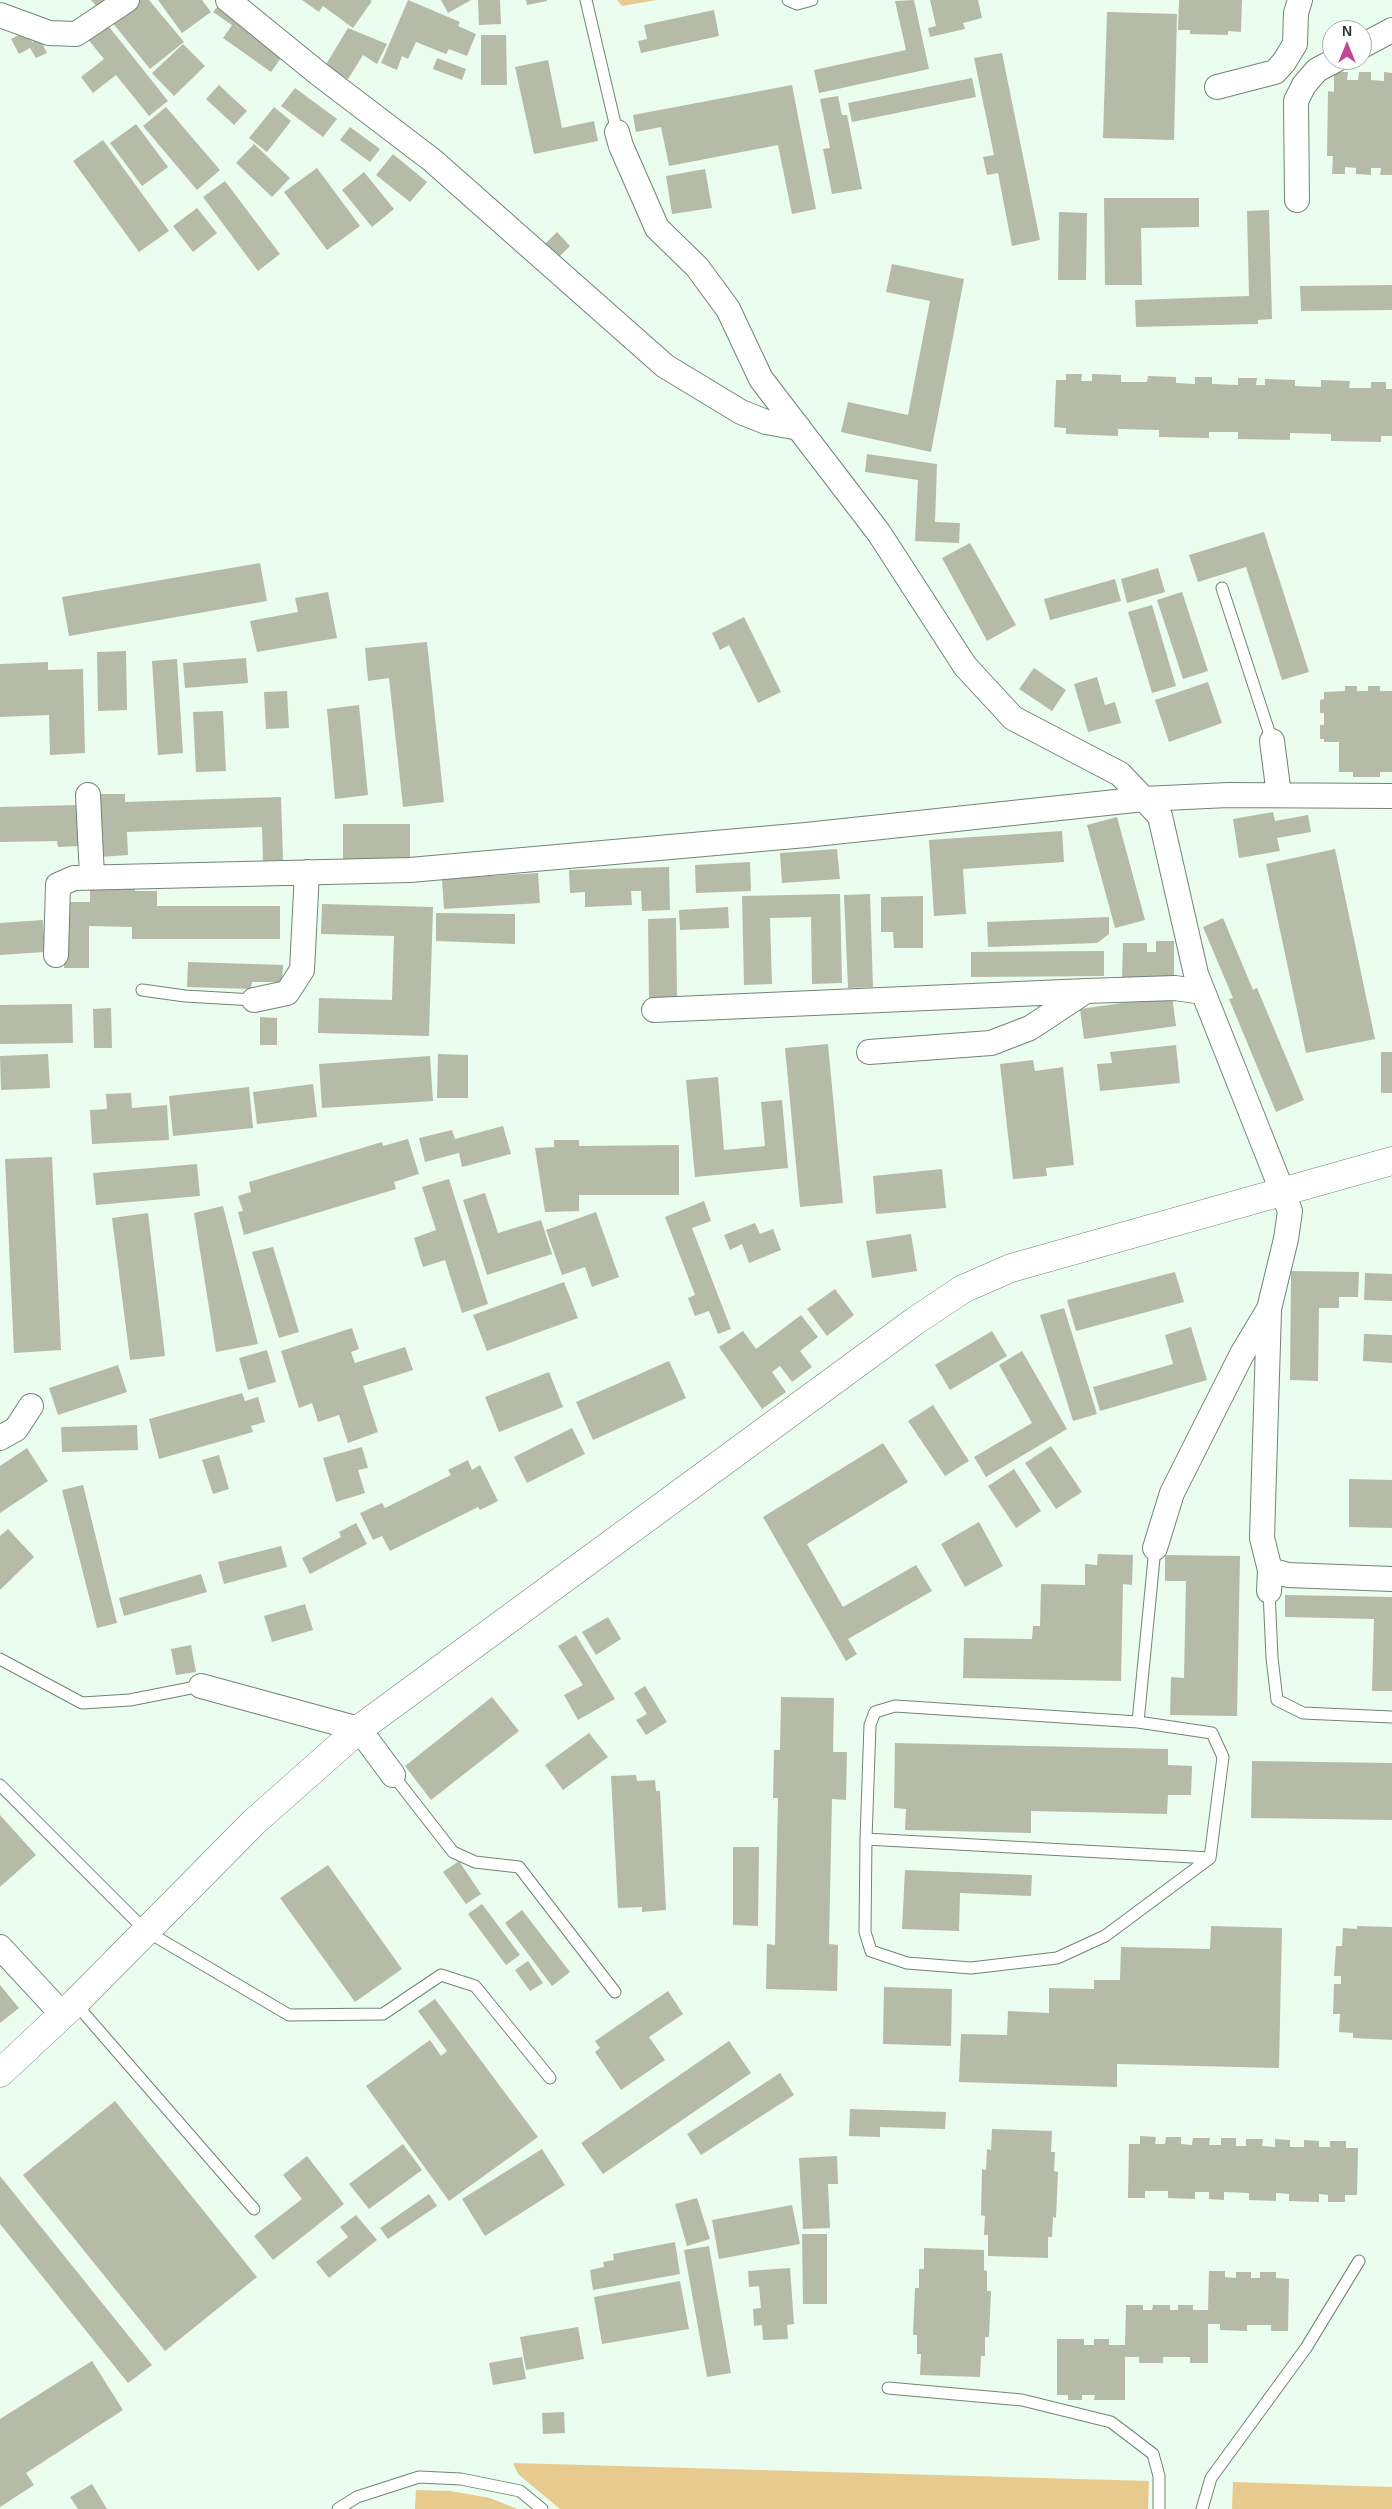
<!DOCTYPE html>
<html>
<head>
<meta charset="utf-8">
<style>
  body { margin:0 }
  #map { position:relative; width:1392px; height:2509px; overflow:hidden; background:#eafdee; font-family:Arial,sans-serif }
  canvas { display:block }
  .north { position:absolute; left:1322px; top:20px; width:50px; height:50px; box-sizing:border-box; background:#fff; border:1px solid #abafac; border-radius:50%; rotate:0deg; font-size:14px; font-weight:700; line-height:20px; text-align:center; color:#2e3630 }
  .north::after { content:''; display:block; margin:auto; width:18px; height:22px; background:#c44693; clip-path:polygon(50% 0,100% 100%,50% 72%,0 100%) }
</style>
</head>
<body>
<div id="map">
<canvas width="1392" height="2509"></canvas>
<div class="north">N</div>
</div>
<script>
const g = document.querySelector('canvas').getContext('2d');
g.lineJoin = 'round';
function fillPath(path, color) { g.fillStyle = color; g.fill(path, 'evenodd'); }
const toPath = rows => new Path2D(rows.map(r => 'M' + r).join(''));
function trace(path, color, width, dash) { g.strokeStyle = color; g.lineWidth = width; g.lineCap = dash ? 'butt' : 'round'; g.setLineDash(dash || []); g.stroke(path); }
const green = toPath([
  [617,0,657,0,622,6],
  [513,2463,1149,2481,1148,2509,560,2509,518,2474],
  [1233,2482,1392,2487,1392,2509,1232,2509],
  [416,2490,451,2491,490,2498,517,2509,415,2509]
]);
const building = toPath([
  [91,0,107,0,98,8],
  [140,0,149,0,184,42,150,69,112,22],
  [158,0,202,0,211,12,182,33],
  [302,0,370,0,372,1,353,28,323,6,319,12],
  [408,0,460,22,458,26,476,34,467,56,449,49,446,54,416,42,408,59,402,56,397,70,381,63],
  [441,0,471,0,448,13],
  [478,0,500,0,501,24,479,25],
  [526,0,547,0,547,1,527,5],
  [914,0,929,69,819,93,814,70,906,50,895,1],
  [930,0,978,0,982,18,963,23,965,29,930,37,928,28,936,26],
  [1179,0,1242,0,1241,32,1228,31,1228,35,1190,34,1190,30,1178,30],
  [222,1,286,51,271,72,223,38,232,25,213,12],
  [714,10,719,36,641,53,638,41,647,39,644,25],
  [1107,12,1177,14,1174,140,1103,138],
  [106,23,168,101,149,116,116,75,93,93,81,77,104,59,87,38],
  [348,28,387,44,377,64,363,55,348,79,325,66],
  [27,31,32,42,40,39,47,53,36,58,30,48,19,54,11,39],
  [481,35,506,35,507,85,481,85],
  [183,44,205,66,174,96,152,73],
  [1002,53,1040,240,1012,246,998,173,987,175,983,157,994,155,974,58],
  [437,58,466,69,462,80,433,69],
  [548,60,562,128,594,121,598,141,534,154,515,67],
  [1334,72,1348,72,1347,80,1358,80,1359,72,1371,72,1371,80,1384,81,1384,72,1392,73,1392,175,1380,175,1381,168,1371,168,1371,175,1356,174,1356,168,1345,167,1345,174,1332,174,1333,156,1327,156,1328,91,1334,92],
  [972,78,976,97,852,122,848,103],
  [219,85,247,111,234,125,206,99],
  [792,85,816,209,792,214,778,145,669,166,661,127,636,132,633,115],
  [295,88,337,119,323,137,281,106],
  [838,96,842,115,847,115,862,189,832,194,823,149,830,148,820,99],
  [166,107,220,170,197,190,143,126],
  [274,107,291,121,267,152,249,138],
  [136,124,168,167,142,186,110,143],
  [350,127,380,149,370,162,340,140],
  [103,140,169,231,139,252,73,161],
  [254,144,290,178,272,197,236,163],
  [393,154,427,182,410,202,376,175],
  [317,168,360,226,327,250,284,192],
  [705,169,712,208,672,214,666,176],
  [364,172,394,209,372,227,342,190],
  [225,181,280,254,258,271,203,197],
  [1104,198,1199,198,1199,227,1141,228,1142,285,1105,285],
  [197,208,217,233,193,252,173,226],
  [1269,210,1272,319,1258,320,1258,324,1136,327,1135,300,1249,296,1247,211],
  [1059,212,1087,213,1086,280,1058,280],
  [557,232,570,246,559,257,545,244],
  [892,264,964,279,931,452,841,432,848,402,908,415,930,301,886,292],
  [1392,285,1392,310,1301,311,1300,286],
  [1066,374,1082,374,1081,381,1092,381,1092,374,1121,375,1121,382,1147,382,1148,376,1176,377,1176,383,1195,384,1195,377,1212,377,1212,384,1238,385,1238,378,1257,378,1256,385,1265,385,1265,379,1295,380,1295,386,1321,387,1321,380,1350,381,1349,388,1371,388,1371,382,1386,382,1386,389,1392,389,1392,436,1381,436,1381,442,1331,441,1331,434,1290,433,1290,440,1238,439,1238,432,1209,432,1209,438,1159,437,1159,430,1118,429,1118,436,1066,434,1066,428,1054,427,1056,380,1066,380],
  [867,454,937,464,935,522,960,523,959,543,915,541,918,480,865,472],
  [1264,532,1309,672,1282,680,1246,567,1198,582,1189,555],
  [970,543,1016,625,987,641,942,558],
  [260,563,267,601,69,636,62,597],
  [1158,568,1165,592,1127,603,1121,579],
  [1115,579,1121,601,1050,620,1044,599],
  [328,592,337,638,257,652,250,621,298,612,295,598],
  [1182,592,1208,671,1183,679,1157,600],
  [1152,605,1176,686,1152,693,1128,612],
  [744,617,781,692,758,703,729,645,720,650,712,633],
  [427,642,444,802,403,807,389,678,368,681,365,648],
  [126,651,127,710,98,711,97,652],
  [246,658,248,683,185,688,183,663],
  [177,659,183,753,158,755,152,661],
  [48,662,48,670,83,669,85,753,50,755,49,715,0,717,0,664],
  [1034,668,1066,690,1052,711,1019,689],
  [1097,677,1105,705,1115,702,1121,723,1088,732,1074,684],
  [1208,682,1222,723,1169,742,1155,700],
  [1345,686,1357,686,1357,691,1368,691,1368,686,1380,686,1380,691,1392,691,1392,772,1380,772,1380,777,1353,777,1353,772,1339,772,1339,742,1324,742,1324,739,1320,739,1320,725,1324,725,1324,713,1320,713,1320,700,1324,699,1324,692,1345,691],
  [287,691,289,728,266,729,264,692],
  [359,705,368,795,335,799,327,709],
  [223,711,226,771,196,772,193,712],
  [98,794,125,794,125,802,281,797,283,860,263,861,262,827,127,832,128,855,100,857],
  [78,805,79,846,58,847,57,841,0,842,0,807],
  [1273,812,1275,821,1308,815,1311,832,1277,838,1280,851,1239,858,1233,819],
  [1117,817,1145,920,1115,928,1087,825],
  [343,824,410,824,410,862,343,862],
  [1062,831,1064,862,963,869,966,914,934,916,929,840],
  [837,849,840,879,782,883,780,853],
  [1335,849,1375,1039,1306,1053,1266,864],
  [750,862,751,891,696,893,695,865],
  [669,867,670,910,642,911,641,891,631,891,632,905,585,907,585,892,570,893,569,870],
  [538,873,540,903,444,909,442,879],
  [90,886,135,886,135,891,157,891,157,906,280,906,280,939,132,939,132,927,89,926,89,968,64,968,64,902,90,902],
  [840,894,842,983,812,984,811,917,770,918,772,984,744,985,742,896],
  [870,894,873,987,848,988,844,895],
  [923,896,923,948,894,948,893,932,881,932,881,897],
  [322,904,433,907,429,1036,318,1033,319,998,392,1000,394,936,321,934],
  [728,907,729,928,680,930,679,910],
  [436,913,515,914,515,944,436,941],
  [1109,917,1109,934,1097,943,988,947,987,922],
  [676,918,677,997,649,998,648,919],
  [1223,918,1253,990,1257,988,1304,1100,1276,1112,1229,999,1233,998,1203,927],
  [43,920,45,952,0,955,0,923],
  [1156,941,1174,941,1174,978,1122,977,1123,943,1147,943,1147,952,1156,952],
  [1104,951,1104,976,971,977,971,952],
  [188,962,283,965,282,982,252,982,251,989,187,987],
  [1172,996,1176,1026,1084,1039,1080,1009],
  [72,1004,73,1043,0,1044,0,1005],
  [111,1008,112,1048,94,1048,93,1009],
  [260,1017,277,1018,277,1045,260,1045],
  [828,1044,843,1203,800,1207,785,1048],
  [1176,1045,1180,1083,1100,1091,1097,1064,1112,1063,1110,1052],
  [1381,1052,1392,1052,1392,1093,1381,1093],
  [48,1054,50,1088,1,1090,0,1056],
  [438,1054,468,1055,468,1098,437,1098],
  [430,1056,433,1101,322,1108,319,1064],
  [1033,1060,1035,1071,1063,1067,1074,1165,1046,1168,1047,1176,1013,1179,1000,1064],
  [718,1077,724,1150,765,1146,761,1102,782,1100,788,1168,695,1177,686,1080],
  [313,1084,317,1117,257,1124,253,1092],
  [249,1087,253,1128,173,1136,169,1096],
  [131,1093,132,1108,167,1105,169,1140,92,1144,90,1110,107,1109,106,1094],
  [503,1126,511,1154,462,1167,459,1153,425,1162,419,1138,452,1130,455,1139],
  [408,1139,419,1174,394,1182,396,1189,244,1235,238,1212,243,1211,238,1196,251,1192,249,1182,382,1142,383,1146],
  [554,1140,579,1140,579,1146,679,1145,679,1195,579,1195,579,1211,545,1212,535,1148,554,1147],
  [52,1157,61,1350,14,1353,5,1159],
  [197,1164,200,1196,96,1205,93,1173],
  [942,1169,946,1208,876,1214,873,1176],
  [449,1179,488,1304,462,1313,445,1260,423,1267,414,1238,436,1230,422,1187],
  [485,1193,498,1233,541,1220,552,1254,487,1275,463,1200],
  [704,1201,711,1221,692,1228,731,1329,718,1334,709,1311,695,1316,688,1298,695,1295,665,1217],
  [223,1206,258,1344,216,1352,194,1213],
  [596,1212,619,1277,592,1287,585,1267,562,1275,546,1230],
  [148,1213,165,1356,130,1360,112,1218],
  [755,1223,760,1234,773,1229,781,1250,749,1263,742,1244,730,1250,724,1235],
  [911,1234,917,1271,872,1278,866,1241],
  [273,1247,299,1332,279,1338,252,1252],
  [1291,1271,1359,1272,1358,1297,1339,1297,1339,1308,1319,1308,1318,1381,1290,1380],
  [1175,1272,1184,1302,1076,1331,1067,1300],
  [1365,1273,1392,1274,1392,1301,1364,1300],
  [564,1282,578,1318,487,1351,473,1315],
  [835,1289,854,1315,827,1336,807,1309],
  [1064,1308,1097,1414,1073,1421,1040,1315],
  [801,1315,818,1337,800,1351,812,1367,792,1382,780,1366,772,1372,786,1392,762,1409,719,1347,743,1331,756,1349],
  [1191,1327,1207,1380,1100,1411,1093,1387,1173,1364,1165,1335],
  [352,1328,359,1349,351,1352,355,1363,405,1347,413,1370,363,1386,378,1432,348,1443,339,1415,318,1422,312,1403,299,1408,281,1351],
  [992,1331,1007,1356,950,1390,935,1365],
  [1364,1334,1392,1335,1392,1363,1363,1361],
  [267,1350,276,1382,248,1390,239,1358],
  [1022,1351,1067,1429,986,1477,974,1457,1032,1423,999,1365],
  [669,1361,686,1398,593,1440,576,1402],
  [118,1365,127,1392,58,1415,49,1388],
  [549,1372,563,1407,499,1432,485,1397],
  [242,1393,245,1401,258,1397,265,1422,251,1426,253,1432,159,1459,149,1419],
  [933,1405,969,1461,945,1476,908,1421],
  [137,1425,138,1450,62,1452,61,1427],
  [572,1428,585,1454,527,1483,514,1457],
  [883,1443,908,1482,807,1544,843,1607,916,1565,932,1591,848,1639,857,1654,846,1661,763,1517],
  [1051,1446,1082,1492,1056,1509,1025,1463],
  [362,1447,368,1468,358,1470,365,1493,336,1502,323,1458],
  [27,1448,48,1481,0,1513,0,1466],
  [219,1455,229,1489,213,1494,202,1460],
  [468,1460,472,1470,480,1465,498,1501,480,1510,478,1507,390,1551,382,1536,373,1540,360,1513,382,1503,385,1508,451,1475,448,1470],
  [1014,1469,1041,1511,1016,1528,988,1486],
  [1349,1479,1392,1480,1392,1528,1349,1527],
  [83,1485,117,1623,97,1628,62,1490],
  [979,1522,1003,1566,965,1587,941,1544],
  [356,1523,367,1544,310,1574,302,1558,341,1537,339,1532],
  [8,1529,34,1557,0,1590,0,1536],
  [281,1546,287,1567,224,1584,218,1562],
  [1098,1554,1133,1555,1132,1585,1123,1584,1121,1681,963,1678,964,1638,1032,1639,1033,1626,1040,1626,1041,1584,1085,1585,1085,1564,1097,1565],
  [1165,1555,1240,1556,1237,1716,1170,1715,1171,1677,1184,1678,1186,1581,1165,1581],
  [201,1574,207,1592,124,1616,119,1598],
  [1285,1595,1392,1597,1392,1691,1372,1691,1374,1619,1285,1617],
  [305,1604,313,1630,272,1642,264,1616],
  [608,1617,621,1639,596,1655,582,1632],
  [576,1635,615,1699,578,1720,564,1695,583,1685,558,1646],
  [191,1645,196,1672,176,1675,171,1649],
  [645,1686,667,1722,646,1735,636,1720,647,1714,634,1693],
  [492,1697,519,1731,431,1800,405,1766],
  [781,1697,834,1698,833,1752,847,1752,846,1800,832,1799,829,1944,838,1945,837,1991,766,1989,767,1944,775,1945,778,1798,773,1798,774,1750,780,1750],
  [589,1733,608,1757,563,1790,545,1765],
  [895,1743,1168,1749,1168,1765,1192,1766,1191,1795,1168,1795,1167,1814,1031,1811,1031,1833,905,1830,906,1809,894,1808],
  [1252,1761,1392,1763,1392,1820,1251,1818],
  [636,1775,637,1781,655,1780,656,1791,660,1791,666,1910,642,1912,642,1907,618,1908,611,1776],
  [0,1815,36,1855,0,1887],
  [733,1847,759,1847,758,1926,733,1925],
  [459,1861,481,1894,466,1904,443,1872],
  [328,1865,402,1969,355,2002,280,1898],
  [905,1870,1032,1875,1031,1896,960,1893,959,1931,902,1929],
  [482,1904,520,1955,506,1965,468,1914],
  [522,1910,570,1972,552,1986,505,1923],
  [1211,1926,1282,1928,1279,2068,1117,2064,1117,2087,959,2082,961,2034,1007,2035,1008,2011,1049,2013,1049,1988,1094,1989,1094,1980,1120,1980,1121,1947,1210,1949],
  [1357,1926,1392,1927,1392,2040,1353,2038,1353,2033,1339,2032,1340,2014,1333,2014,1334,1984,1341,1984,1341,1976,1334,1976,1336,1946,1342,1946,1343,1928,1357,1929],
  [528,1961,543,1983,530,1991,515,1970],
  [0,1985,19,2008,0,2023],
  [884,1987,952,1989,951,2046,883,2044],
  [668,1991,683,2014,649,2037,665,2060,621,2090,595,2052,600,2048,595,2041],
  [435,1999,538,2137,449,2201,366,2086,430,2040,441,2056,447,2051,418,2011],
  [729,2041,751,2073,603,2174,581,2143],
  [780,2073,794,2095,701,2155,687,2134],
  [115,2101,257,2277,165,2351,23,2175],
  [850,2109,946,2112,945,2129,880,2127,880,2137,849,2136],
  [992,2129,1052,2131,1051,2152,1055,2152,1054,2171,1058,2172,1056,2218,1053,2217,1052,2237,1048,2237,1048,2258,988,2256,988,2235,984,2235,985,2216,981,2215,982,2169,986,2170,987,2149,991,2150],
  [1140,2136,1156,2137,1155,2144,1165,2144,1166,2137,1181,2137,1181,2144,1192,2145,1193,2138,1210,2138,1209,2145,1221,2145,1221,2138,1236,2138,1236,2146,1246,2146,1246,2139,1263,2139,1262,2146,1275,2147,1275,2139,1290,2140,1290,2147,1304,2147,1304,2140,1319,2141,1319,2147,1330,2147,1330,2141,1346,2141,1346,2148,1358,2148,1357,2195,1345,2195,1345,2202,1328,2202,1328,2195,1319,2194,1319,2202,1289,2201,1289,2194,1276,2193,1276,2201,1249,2200,1249,2193,1224,2192,1224,2200,1209,2199,1209,2192,1195,2192,1195,2199,1168,2198,1168,2191,1145,2191,1145,2198,1128,2198,1129,2144,1140,2144],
  [403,2144,422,2170,369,2209,349,2184],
  [542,2149,565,2185,485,2236,462,2199],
  [307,2156,344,2204,273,2260,254,2236,302,2199,283,2175],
  [837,2156,838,2184,828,2184,830,2228,803,2229,799,2158],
  [0,2176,152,2365,128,2383,0,2224],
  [429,2194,437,2206,388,2239,380,2228],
  [697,2198,710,2239,687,2246,675,2204],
  [792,2205,800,2244,719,2259,712,2220],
  [356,2215,377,2240,329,2278,316,2262,348,2237,340,2227],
  [802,2234,827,2234,827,2304,803,2304],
  [675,2242,680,2274,593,2290,590,2270,604,2267,603,2262,614,2260,613,2254],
  [709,2246,731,2373,707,2377,684,2250],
  [924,2248,984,2250,984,2270,987,2271,987,2291,991,2291,989,2337,985,2337,985,2356,981,2356,980,2377,920,2375,921,2354,917,2354,917,2335,913,2335,915,2288,919,2288,919,2269,924,2269],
  [790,2268,794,2324,787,2325,788,2339,763,2340,762,2325,754,2326,753,2309,761,2308,759,2286,749,2287,748,2271],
  [1209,2271,1225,2271,1225,2277,1236,2278,1236,2272,1251,2272,1251,2278,1260,2278,1260,2272,1276,2272,1276,2278,1289,2279,1288,2331,1271,2331,1271,2325,1247,2325,1247,2331,1220,2330,1220,2324,1208,2324,1208,2363,1190,2363,1190,2357,1163,2357,1163,2363,1139,2363,1139,2357,1125,2357,1125,2400,1094,2400,1095,2395,1082,2395,1082,2400,1068,2400,1068,2395,1057,2395,1057,2339,1084,2339,1084,2345,1094,2345,1094,2339,1109,2339,1109,2345,1125,2345,1126,2305,1143,2305,1143,2310,1152,2310,1153,2305,1170,2305,1170,2310,1178,2310,1178,2305,1193,2305,1193,2310,1208,2310],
  [680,2281,689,2329,602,2344,594,2297],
  [578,2327,584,2359,526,2370,520,2337],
  [522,2357,526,2379,493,2385,489,2363],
  [92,2361,123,2410,26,2473,34,2485,0,2507,0,2419],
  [564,2412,565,2433,543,2434,542,2413],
  [92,2484,107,2509,78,2509,70,2497]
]);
const lane = toPath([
  [586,0,617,132],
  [788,0,797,4,812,0],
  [1222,588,1272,741],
  [142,990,185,996,254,1000],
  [1269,1591,1272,1658,1277,1700,1303,1713,1392,1717],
  [0,1659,82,1703,130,1700,201,1686],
  [1138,1722,1155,1548],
  [393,1775,453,1852,475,1862,519,1867,615,1992],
  [0,1785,146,1931,289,2015,383,2014,441,1975,475,1986,550,2078],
  [866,1839,1210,1858,1223,1757,1212,1733,1138,1722,895,1706,875,1712,870,1725,866,1839,865,1932,871,1951,907,1963,971,1968,1057,1958,1105,1936,1210,1858],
  [75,2003,254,2209],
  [888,2388,1022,2400,1111,2422,1153,2454,1159,2476,1159,2509],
  [338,2509,357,2497,419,2477,461,2479,520,2491,542,2509],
  [1202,2509,1211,2478,1306,2348,1359,2261]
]);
const street = toPath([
  [228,0,319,74,432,160,665,366,741,412,766,422,799,428],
  [0,15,49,33,76,34,127,0],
  [1362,46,1392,30],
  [1217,87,1275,72,1284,62,1295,44,1296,13,1300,0],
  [617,132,621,146,657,228,697,267,728,309,761,379,879,533,965,666,1013,718,1120,774,1160,816,1196,974,1290,1211,1286,1239,1269,1309,1242,1354,1172,1493,1155,1548],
  [1297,200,1296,101,1304,85,1317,70,1336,60],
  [1272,741,1279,795],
  [88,795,92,876],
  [56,955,58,885,74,878,410,870,806,835,1144,799,1228,795,1392,796],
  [254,1000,287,993,302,970,307,872],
  [654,1010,1086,991],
  [869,1052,991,1043,1030,1028,1086,991,1175,988,1203,992],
  [1269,1311,1262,1538,1270,1570,1288,1575,1392,1579],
  [0,1438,16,1429,31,1406],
  [1269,1591,1270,1570],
  [201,1686,359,1729,393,1775],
  [0,1947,63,2015]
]);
const secondary = toPath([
  [0,2073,75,2003,254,1822,359,1729,915,1321,963,1289,1011,1268,1392,1161]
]);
fillPath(green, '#e7cb8e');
fillPath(building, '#b6bba7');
trace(lane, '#728476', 13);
trace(street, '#728476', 26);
trace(secondary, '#728476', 29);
trace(lane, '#fff', 11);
trace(street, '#fff', 24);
trace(secondary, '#fff', 28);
</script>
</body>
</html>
